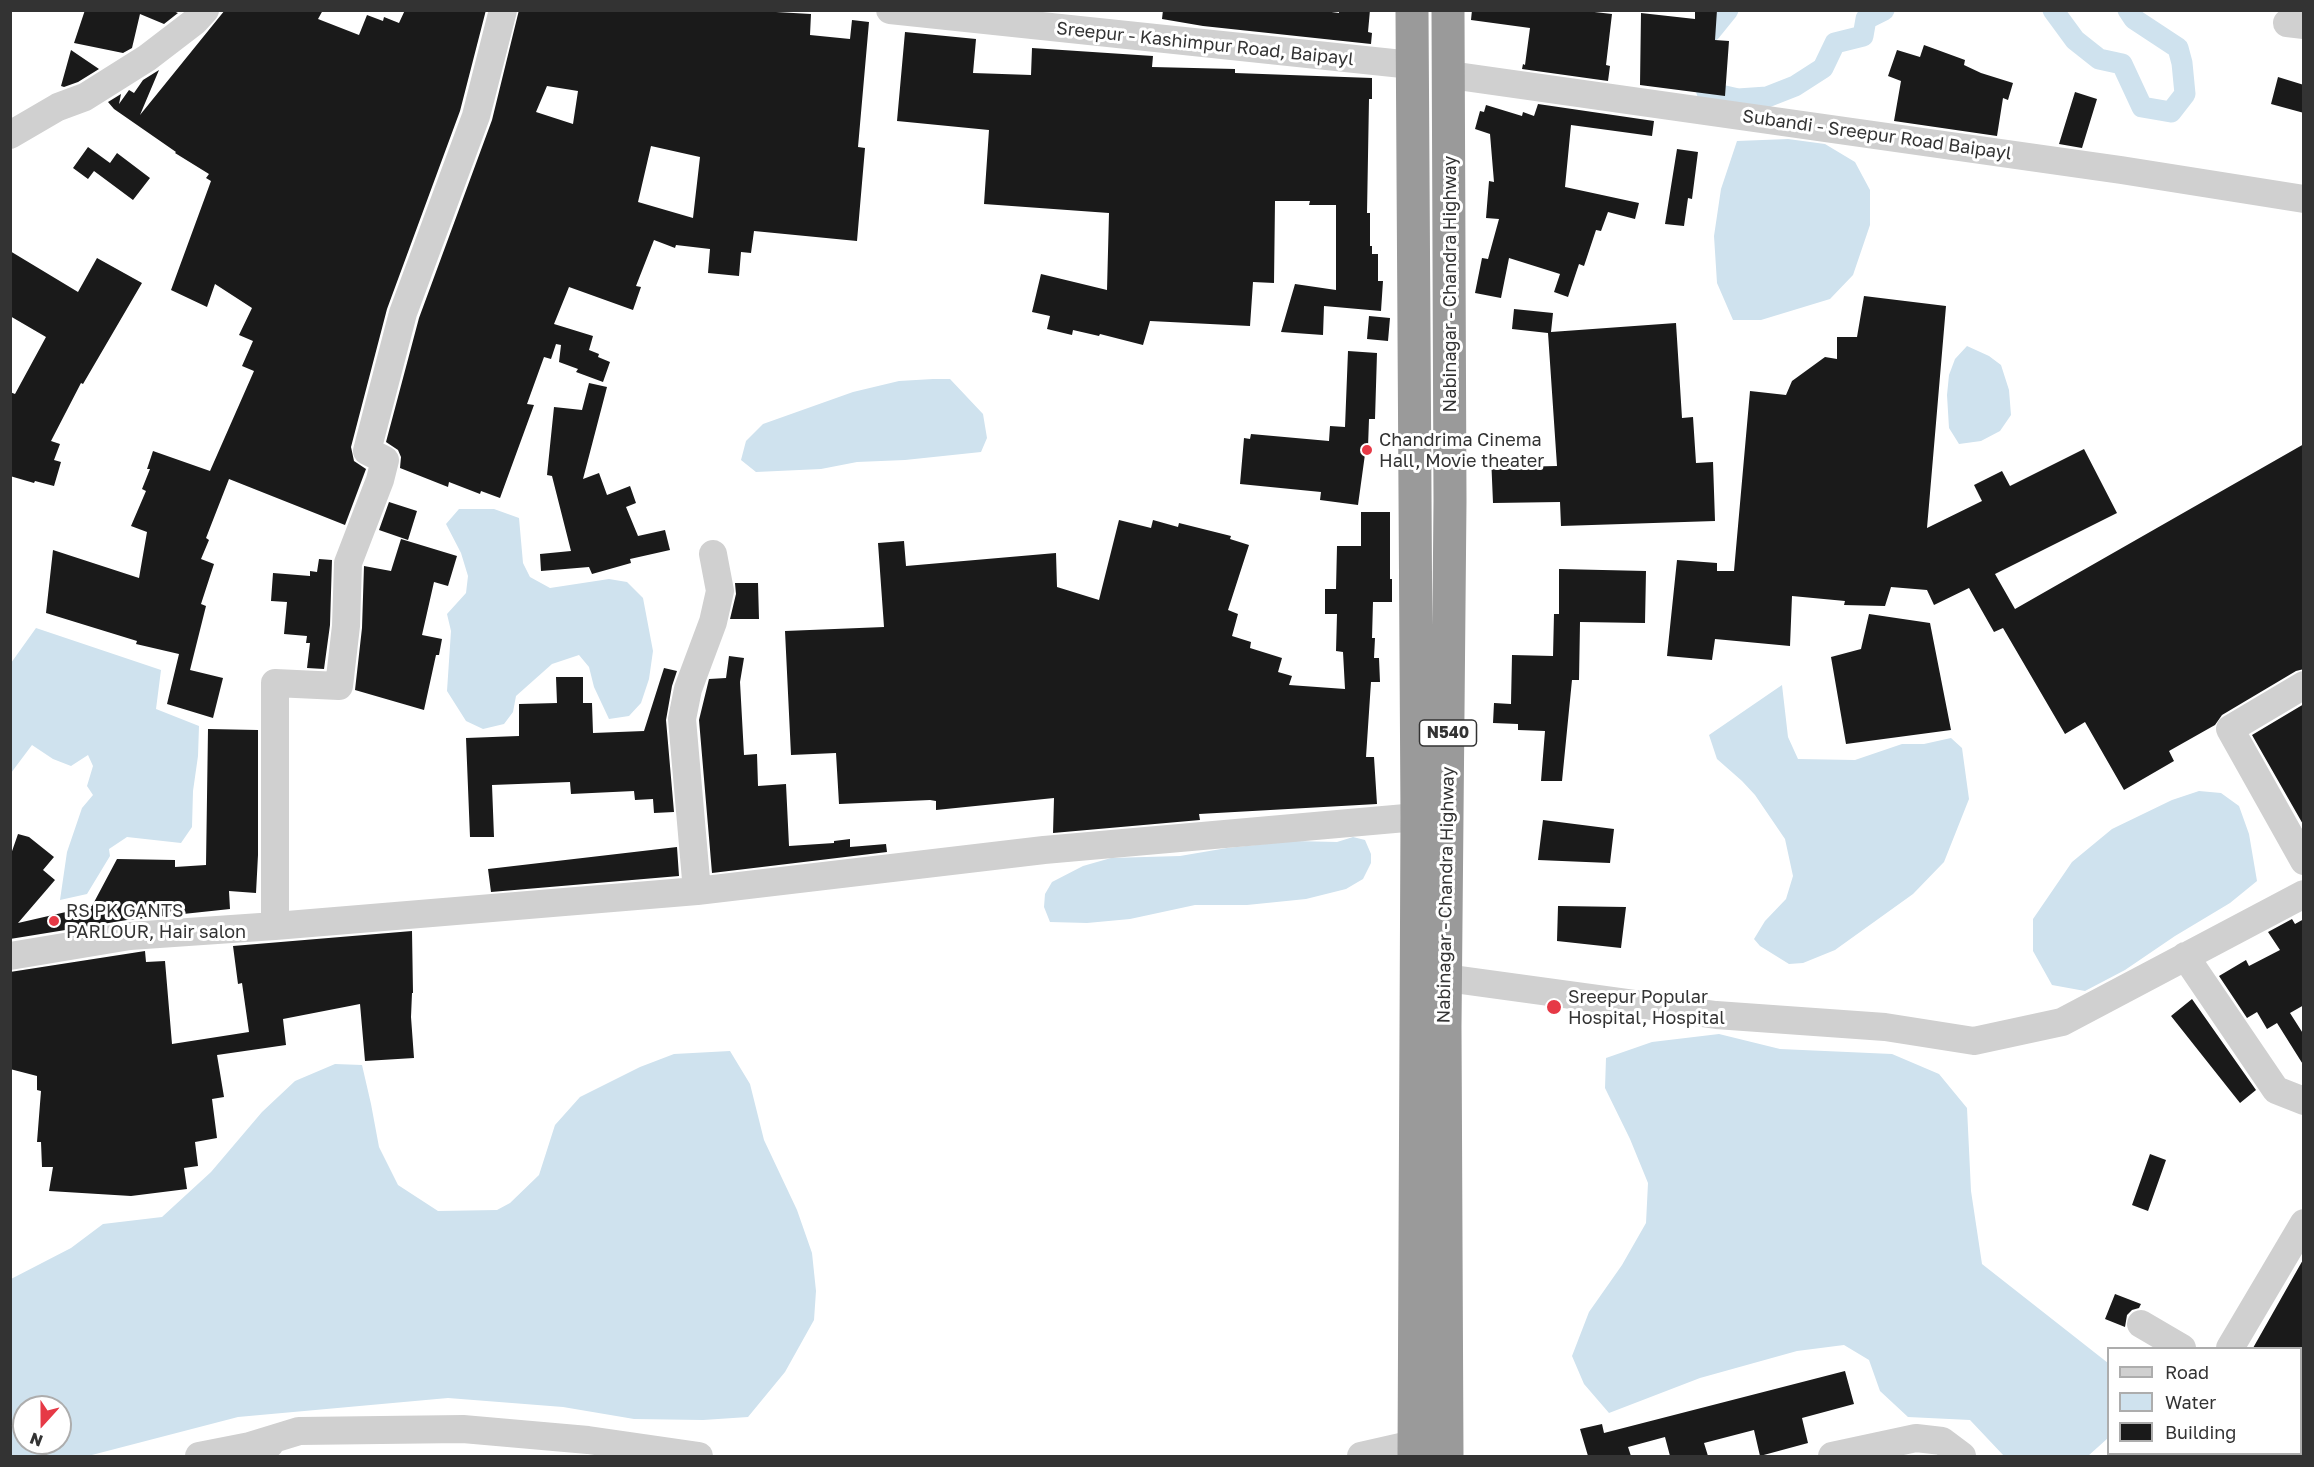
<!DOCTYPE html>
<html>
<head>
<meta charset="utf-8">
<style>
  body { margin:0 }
  #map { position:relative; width:2314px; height:1467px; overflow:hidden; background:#fff; font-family:"Golos Text",sans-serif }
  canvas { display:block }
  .frame { position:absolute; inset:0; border:12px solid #333; pointer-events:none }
  .legend { position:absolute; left:2107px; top:1347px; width:195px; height:108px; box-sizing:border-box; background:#fff; border:2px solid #adadad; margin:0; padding:8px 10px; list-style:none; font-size:18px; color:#333 }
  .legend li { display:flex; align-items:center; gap:12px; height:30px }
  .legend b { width:30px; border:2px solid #adadad }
  .north { position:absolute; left:12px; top:1395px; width:60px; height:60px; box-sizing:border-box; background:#fff; border:2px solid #adadad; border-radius:50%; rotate:201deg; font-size:16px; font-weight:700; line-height:24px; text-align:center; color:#333 }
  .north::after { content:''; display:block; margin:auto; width:21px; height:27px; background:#e63946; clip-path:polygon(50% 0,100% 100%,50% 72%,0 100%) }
</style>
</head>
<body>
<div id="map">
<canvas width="2314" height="1467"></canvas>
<div class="frame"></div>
<ul class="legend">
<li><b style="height:8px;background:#d0d0d0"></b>Road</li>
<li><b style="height:16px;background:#cfe2ee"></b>Water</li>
<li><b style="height:16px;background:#1a1a1a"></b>Building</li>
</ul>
<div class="north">N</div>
</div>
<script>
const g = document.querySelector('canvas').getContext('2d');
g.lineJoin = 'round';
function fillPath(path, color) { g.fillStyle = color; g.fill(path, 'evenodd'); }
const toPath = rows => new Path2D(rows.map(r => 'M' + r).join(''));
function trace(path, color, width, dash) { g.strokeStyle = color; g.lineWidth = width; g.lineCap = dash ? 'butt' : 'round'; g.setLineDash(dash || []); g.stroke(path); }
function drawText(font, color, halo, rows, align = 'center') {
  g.font = font + ' "Golos Text",sans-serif'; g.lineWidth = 6; g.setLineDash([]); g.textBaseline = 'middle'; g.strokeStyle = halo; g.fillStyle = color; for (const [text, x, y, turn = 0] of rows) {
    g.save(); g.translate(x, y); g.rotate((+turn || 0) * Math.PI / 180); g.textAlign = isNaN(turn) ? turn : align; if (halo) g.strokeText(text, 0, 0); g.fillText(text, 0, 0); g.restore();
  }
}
const water = toPath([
  [1788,139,1825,144,1855,162,1870,190,1870,225,1853,275,1830,299,1761,320,1733,320,1717,283,1714,236,1721,189,1737,141],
  [1967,346,1989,356,2001,365,2009,390,2011,415,2000,431,1981,441,1959,444,1949,428,1947,395,1949,375,1955,359],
  [933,379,950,379,983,414,987,438,981,452,905,460,857,462,821,469,756,472,741,460,746,441,763,424,853,392,899,381],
  [459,509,494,509,519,518,523,563,530,577,550,588,609,579,627,582,643,598,653,651,649,679,641,703,629,716,609,719,594,687,589,667,579,655,552,664,516,696,513,712,504,724,483,729,466,721,447,691,451,631,447,614,466,593,468,576,461,553,446,524],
  [36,628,161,670,156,709,199,726,198,756,193,791,192,827,181,843,127,837,109,849,110,856,87,894,60,900,67,852,82,808,93,795,87,786,93,766,88,755,71,766,53,759,32,745,11,773,11,663],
  [1782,685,1788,737,1798,759,1855,760,1902,744,1924,744,1951,738,1962,748,1969,799,1944,862,1913,894,1835,950,1803,963,1789,964,1760,946,1754,939,1765,921,1786,899,1793,876,1785,839,1755,795,1742,781,1717,759,1709,735],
  [2199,791,2221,793,2239,806,2249,834,2257,881,2230,903,2175,936,2125,970,2085,991,2052,985,2033,951,2033,919,2072,862,2112,829,2172,800],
  [1353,837,1365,840,1371,854,1371,863,1363,879,1346,889,1306,899,1247,905,1195,905,1130,919,1087,923,1050,922,1044,907,1045,894,1052,882,1083,866,1111,858,1180,856,1227,848,1294,841,1337,842],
  [1719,1034,1780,1049,1892,1054,1939,1074,1967,1108,1971,1191,1982,1264,2108,1363,2108,1438,2088,1456,2004,1456,1970,1420,1908,1417,1880,1391,1869,1360,1844,1345,1797,1351,1700,1378,1609,1413,1584,1384,1572,1356,1589,1312,1622,1265,1646,1223,1648,1183,1630,1139,1605,1088,1606,1058,1652,1042],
  [730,1051,750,1084,764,1140,797,1210,812,1253,816,1291,814,1320,785,1372,748,1417,703,1420,634,1419,563,1407,448,1398,238,1417,88,1456,11,1456,11,1279,71,1248,103,1224,162,1217,211,1172,262,1112,295,1081,335,1064,362,1065,371,1104,379,1147,398,1185,438,1211,497,1210,510,1203,539,1175,555,1125,580,1097,640,1067,674,1054],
  [24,1407,60,1407,60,1443,24,1443]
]);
const canal = toPath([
  [2053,10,2075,40,2099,59,2122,64,2142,107,2171,112,2185,94,2182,63,2178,48,2134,19,2128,10],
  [1699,43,1700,37,1711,31,1728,10],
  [1704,82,1707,92,1738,99,1767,97,1795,86,1823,68,1835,43,1863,36,1866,19,1884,10]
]);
const building = toPath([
  [85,10,171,10,178,13,164,24,140,14,132,48,123,53,74,43],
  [225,10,323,10,318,19,359,35,367,15,383,21,384,17,399,23,405,10,486,10,460,111,387,309,351,447,354,461,366,469,345,525,229,479,206,538,209,540,201,559,214,564,201,604,206,606,190,670,223,678,213,718,167,704,179,654,136,644,137,641,46,613,53,550,139,578,147,532,131,526,146,491,142,489,150,469,147,469,153,451,210,471,254,371,242,366,253,341,239,335,252,308,215,284,207,307,171,290,211,181,206,178,209,174,175,153,176,152,114,109,108,102,121,94,119,104,129,90,134,93,143,80,159,70,140,115],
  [519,10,741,10,811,14,810,35,850,39,852,20,869,22,858,147,865,148,857,241,754,231,751,253,741,252,739,276,708,273,710,249,676,245,675,248,654,240,636,286,641,287,633,310,569,287,554,324,593,336,589,350,599,354,598,357,610,362,603,382,576,372,578,369,559,362,561,345,556,344,551,359,544,357,527,404,534,405,500,498,481,491,480,494,449,482,448,487,400,468,401,457,398,450,386,442,419,318,492,120],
  [547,86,578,91,573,124,536,112],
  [651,146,700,157,693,218,638,202],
  [1163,10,1317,10,1339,13,1339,10,1370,10,1368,32,1372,33,1371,44,1203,26,1162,19],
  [1472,10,1577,10,1612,14,1606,65,1610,66,1608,81,1522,69,1523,64,1525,65,1530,28,1471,20],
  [1695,10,1717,10,1715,40,1729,41,1725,96,1640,85,1641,13,1695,19],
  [905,32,976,39,973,73,1031,75,1032,48,1153,56,1152,67,1235,69,1235,73,1372,78,1372,99,1369,99,1367,213,1370,213,1370,246,1372,246,1372,254,1378,254,1378,281,1383,281,1381,311,1324,306,1323,335,1281,332,1295,284,1336,290,1336,205,1309,205,1310,201,1275,201,1274,283,1253,282,1250,326,1150,321,1143,345,1100,334,1099,336,1073,330,1072,335,1047,329,1050,316,1032,312,1041,274,1107,290,1109,213,984,204,989,130,897,121],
  [1924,45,1965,60,1964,65,1981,73,2013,83,2008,100,2003,98,1997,136,1894,121,1901,81,1888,76,1897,50,1920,57],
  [71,50,99,69,78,82,64,87,61,86],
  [2278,77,2304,85,2304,113,2271,104],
  [2075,92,2097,99,2082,148,2059,144],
  [1538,104,1654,121,1652,136,1571,125,1565,187,1639,203,1635,219,1608,212,1601,231,1596,230,1584,266,1579,264,1568,297,1554,292,1560,274,1509,258,1501,298,1475,293,1482,258,1488,259,1499,219,1486,218,1489,181,1494,182,1490,134,1475,129,1480,111,1484,112,1486,105,1522,116,1523,112,1534,116],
  [88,147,110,163,117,153,150,178,133,200,94,171,88,179,73,168],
  [1677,149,1698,152,1692,199,1688,198,1684,226,1665,224],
  [10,251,78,292,97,258,142,283,83,384,81,383,51,441,60,444,54,460,61,462,54,486,35,481,34,483,10,476,10,392,15,394,46,337,10,316],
  [1864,296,1946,306,1927,528,1982,501,1974,485,2002,471,2010,486,2084,449,2117,513,1995,574,2015,609,2304,444,2304,669,2296,671,2222,715,2215,725,2169,751,2174,761,2124,790,2085,722,2065,734,2003,628,1994,632,1969,588,1934,605,1927,590,1891,587,1885,606,1844,605,1845,601,1792,596,1790,646,1715,639,1712,660,1667,656,1677,560,1717,563,1717,571,1734,571,1750,391,1786,395,1792,381,1825,357,1837,359,1837,337,1857,337],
  [1514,309,1553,313,1551,332,1676,323,1682,418,1693,417,1696,463,1713,462,1715,521,1561,526,1560,502,1493,503,1491,456,1515,456,1515,467,1557,466,1548,333,1512,329],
  [1369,316,1390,318,1388,341,1367,339],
  [1348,351,1377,353,1375,419,1369,419,1368,447,1366,447,1358,505,1320,500,1321,492,1240,484,1244,438,1250,439,1251,434,1329,441,1330,426,1345,427],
  [589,383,607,387,583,479,599,473,607,495,630,486,636,503,626,507,638,536,665,530,670,550,630,559,631,563,592,574,589,567,541,571,540,554,571,551,552,476,547,475,554,407,582,410],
  [389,502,417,511,408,540,379,530],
  [1361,512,1390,512,1390,579,1392,579,1392,602,1373,602,1372,638,1375,638,1374,658,1379,658,1380,682,1371,682,1366,757,1374,757,1377,804,1199,814,1200,820,1053,833,1054,798,936,810,936,801,930,800,839,804,836,753,791,755,785,631,884,627,878,543,904,541,906,566,1056,553,1057,587,1099,600,1119,520,1151,528,1153,520,1178,527,1179,523,1231,536,1230,539,1249,545,1228,610,1238,614,1232,636,1251,642,1250,648,1282,658,1278,672,1292,676,1289,685,1345,689,1343,652,1336,651,1337,614,1325,614,1325,589,1336,589,1337,546,1361,546],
  [401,539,457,556,448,586,434,582,422,635,442,639,439,655,436,655,424,710,355,690,362,628,364,566,391,571],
  [319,559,332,560,330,625,324,669,307,668,310,643,306,643,307,636,284,634,287,602,271,601,273,573,310,576,310,571,317,572],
  [1559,569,1646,571,1645,623,1580,622,1579,680,1572,680,1562,781,1541,781,1545,731,1518,730,1518,724,1493,723,1494,703,1511,704,1512,655,1553,656,1554,614,1559,614],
  [735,583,758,583,759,619,730,619,736,594],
  [1869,614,1930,623,1951,730,1846,744,1831,657,1861,649],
  [729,656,744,658,740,682,744,755,757,754,758,786,786,784,789,846,834,843,834,841,850,839,850,847,886,844,887,852,712,873,699,720,709,679,726,678],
  [664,668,677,671,672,686,666,720,674,812,654,813,653,799,635,800,634,791,571,794,570,782,492,785,494,837,470,837,466,738,519,736,519,704,557,703,556,677,583,677,583,703,592,703,593,733,644,731],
  [2304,704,2304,826,2252,735],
  [208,729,258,730,258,855,256,893,229,891,230,909,127,920,10,939,10,857,18,834,29,837,54,857,43,870,55,880,18,923,92,906,117,859,175,860,175,867,206,865],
  [1543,820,1614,829,1610,863,1538,860],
  [677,847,679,876,491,892,488,869],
  [1558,906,1626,907,1621,948,1557,941],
  [2292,919,2295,924,2304,919,2304,1005,2290,1013,2304,1035,2304,1066,2277,1023,2267,1029,2257,1012,2247,1018,2219,976,2246,960,2249,966,2280,950,2268,932],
  [412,931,413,993,412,993,411,1017,414,1058,365,1061,360,1004,283,1019,286,1045,217,1055,224,1097,212,1099,217,1138,195,1142,198,1166,184,1168,187,1189,131,1196,49,1191,53,1167,42,1167,41,1142,37,1142,41,1091,37,1090,37,1076,10,1069,10,972,145,951,146,962,165,961,172,1044,249,1032,242,983,238,984,233,946],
  [2192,999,2256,1090,2240,1103,2171,1016],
  [2150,1154,2166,1160,2148,1211,2132,1205],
  [2304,1258,2304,1348,2253,1348],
  [2115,1294,2141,1304,2139,1308,2132,1310,2127,1315,2125,1327,2105,1319],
  [1845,1371,1854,1404,1802,1418,1808,1443,1760,1456,1754,1430,1704,1443,1708,1456,1670,1456,1665,1437,1628,1447,1631,1456,1588,1456,1580,1429,1602,1424,1604,1433]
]);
const minor = toPath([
  [890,10,1412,65],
  [2287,23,2304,25],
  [1450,75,2121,170,2304,199],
  [10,135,58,107,85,97,147,58,194,22,205,10],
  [2304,685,2230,729,2304,861],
  [697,891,682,719,688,689,713,622,720,591,713,554],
  [275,926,275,683,339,686,346,626,348,563,380,480,385,460,367,451,403,313,476,116,503,10],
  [10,956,130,936,275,926,697,891,1044,850,1417,817],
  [2185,956,2276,1090,2304,1101],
  [1446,978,1716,1015,1885,1027,1974,1041,2062,1022,2304,894],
  [2141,1324,2182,1348],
  [2230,1348,2304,1223],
  [2300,1431,2304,1433],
  [250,1446,299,1431,463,1429,588,1440,699,1456],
  [2230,1454,2265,1456,2267,1454],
  [199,1456,250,1446,270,1444],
  [1361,1456,1414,1444],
  [1832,1456,1916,1438,1942,1441,1962,1456],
  [2126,1456,2131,1454]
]);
const highway = toPath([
  [1412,10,1417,817,1414,1456],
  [1447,1456,1445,1026,1450,501,1448,10]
]);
const markers = [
  [1367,450,6,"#e63946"],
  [54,921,6,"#e63946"],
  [1554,1007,8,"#e63946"]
];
const shields = [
  [1448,733,57]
];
const shieldNames = [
  ["N540",1448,733]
];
const streetNames = [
  ["Sreepur - Kashimpur Road, Baipayl",1205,44,6],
  ["Subandi - Sreepur Road Baipayl",1877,135,8],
  ["Nabinagar - Chandra Highway",1450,284,-90],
  ["Nabinagar - Chandra Highway",1446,895,-89]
];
const poiNames = [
  ["Chandrima Cinema",1379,440],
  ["Hall, Movie theater",1379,461],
  ["RS PK GANTS",66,911],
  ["PARLOUR, Hair salon",66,932],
  ["Sreepur Popular",1568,997],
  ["Hospital, Hospital",1568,1018]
];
fillPath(water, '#cfe2ee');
trace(canal, '#cfe2ee', 21);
fillPath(building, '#1a1a1a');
trace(minor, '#d0d0d0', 28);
trace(highway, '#9a9a9a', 33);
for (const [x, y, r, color] of markers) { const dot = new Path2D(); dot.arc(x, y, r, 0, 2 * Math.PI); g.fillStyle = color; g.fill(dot); trace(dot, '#fff', 2); }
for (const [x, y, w] of shields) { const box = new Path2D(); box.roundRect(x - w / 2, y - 13, w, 26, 4.5); g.fillStyle = '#fff'; g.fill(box); trace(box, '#333', 1.5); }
drawText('bold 16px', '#333', null, shieldNames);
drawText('18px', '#333', '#fff', streetNames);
drawText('18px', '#333', '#fff', poiNames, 'left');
</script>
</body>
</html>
